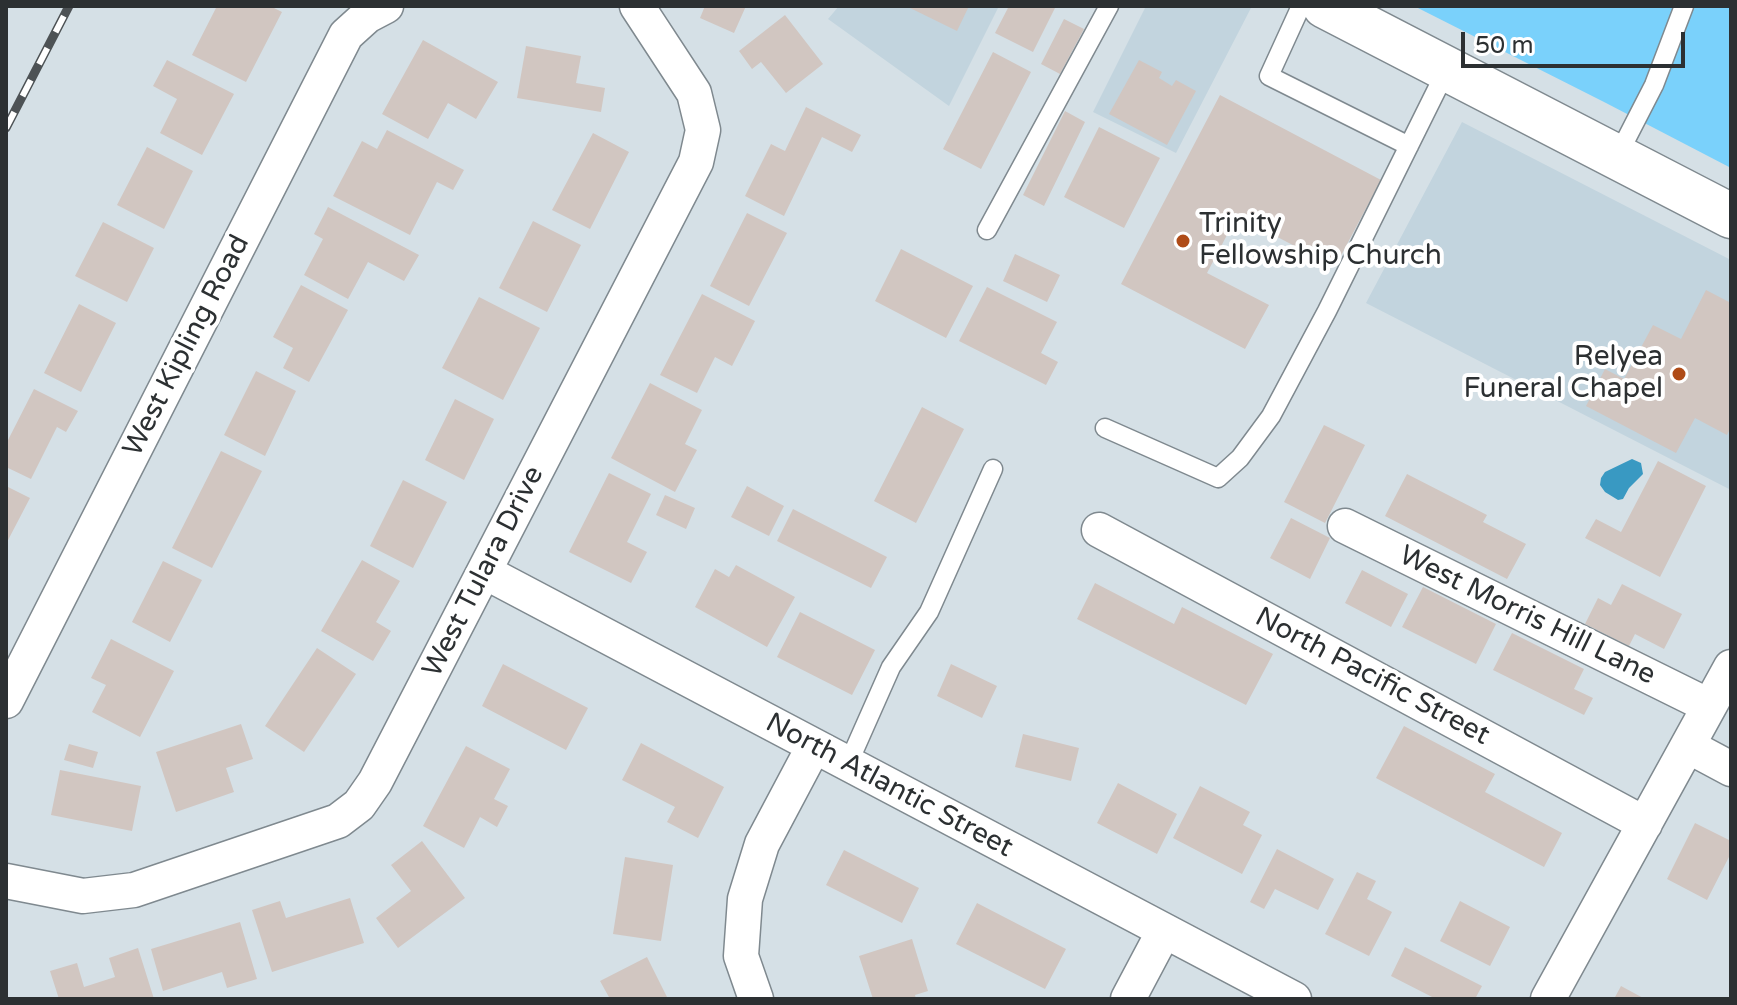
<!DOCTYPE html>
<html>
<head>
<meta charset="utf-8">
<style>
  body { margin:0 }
  #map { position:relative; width:1737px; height:1005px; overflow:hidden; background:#d5e0e6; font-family:"Varela Round",sans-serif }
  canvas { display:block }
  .frame { position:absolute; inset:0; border:8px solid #2c3032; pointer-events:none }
  .scale { position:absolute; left:1461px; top:32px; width:224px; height:36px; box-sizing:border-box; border:4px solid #2c3032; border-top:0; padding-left:10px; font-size:24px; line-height:28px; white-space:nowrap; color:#2c3032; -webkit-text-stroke:6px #fff; paint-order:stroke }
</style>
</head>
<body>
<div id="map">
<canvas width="1737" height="1005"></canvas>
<div class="frame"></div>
<div class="scale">50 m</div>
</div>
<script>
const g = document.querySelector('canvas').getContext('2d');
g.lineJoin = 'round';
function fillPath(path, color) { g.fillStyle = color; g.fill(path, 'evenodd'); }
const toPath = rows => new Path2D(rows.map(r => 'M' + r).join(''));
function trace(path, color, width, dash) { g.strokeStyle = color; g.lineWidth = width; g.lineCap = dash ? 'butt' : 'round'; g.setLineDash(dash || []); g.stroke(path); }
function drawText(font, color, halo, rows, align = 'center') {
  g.font = font + ' "Varela Round",sans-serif'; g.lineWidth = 8; g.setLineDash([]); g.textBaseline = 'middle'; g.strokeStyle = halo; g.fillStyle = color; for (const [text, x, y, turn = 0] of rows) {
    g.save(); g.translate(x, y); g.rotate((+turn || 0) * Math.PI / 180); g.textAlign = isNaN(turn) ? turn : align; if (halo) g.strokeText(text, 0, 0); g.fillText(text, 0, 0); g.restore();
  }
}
const built = toPath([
  [839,6,999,6,949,106,828,19],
  [1146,6,1252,6,1176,153,1093,112],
  [1462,122,1731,260,1731,490,1366,303]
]);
const green = toPath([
  [1414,6,1731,6,1731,168,1606,103]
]);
const water = toPath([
  [1632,459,1641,463,1643,474,1629,488,1623,499,1618,500,1605,492,1600,485,1601,478,1605,472]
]);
const building = toPath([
  [217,6,270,6,282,12,246,82,192,55],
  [705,6,746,6,734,33,700,18],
  [906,6,969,6,957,31],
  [1009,6,1056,6,1033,52,995,33],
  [785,15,823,64,786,93,761,62,752,69,739,51],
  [1064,19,1084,29,1060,74,1041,64],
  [423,40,498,82,476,119,448,103,428,139,382,114],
  [526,46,581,56,576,83,605,88,601,112,517,98],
  [993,52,1031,72,981,169,943,149],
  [167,60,234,94,202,155,160,133,177,99,153,86],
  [1139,60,1162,72,1159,78,1172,86,1176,80,1196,91,1167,145,1109,114],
  [1220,95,1381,180,1335,267,1237,216,1207,273,1269,305,1245,349,1121,284],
  [806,107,861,135,852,152,822,137,784,216,745,196,771,144,785,151],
  [1065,111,1085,122,1044,206,1023,195],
  [1099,127,1160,158,1124,228,1064,197],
  [387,130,464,170,453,190,437,182,410,235,333,196,362,141,377,149],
  [593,133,629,152,590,229,552,210],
  [147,147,193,171,164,229,117,205],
  [328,207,419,255,404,281,368,262,348,299,304,275,323,239,314,234],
  [747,213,787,233,749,306,710,286],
  [533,221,581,245,547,312,499,288],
  [103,222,154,248,127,302,75,276],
  [901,249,973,286,946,338,875,301],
  [1015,254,1060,275,1047,302,1003,281],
  [301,285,348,310,309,382,283,368,293,348,273,337],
  [987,287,1057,322,1041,353,1058,362,1046,385,959,341],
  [1706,290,1731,303,1731,427,1727,435,1695,418,1676,453,1586,406,1605,369,1624,379,1653,325,1681,339],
  [702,294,755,321,732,366,715,357,697,393,660,375],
  [479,297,540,328,503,400,442,368],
  [79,304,116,323,81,392,44,373],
  [256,371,296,391,265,456,224,435],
  [650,383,702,410,685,444,697,450,675,492,611,458],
  [34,389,78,411,66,432,57,427,31,479,6,467,6,444],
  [455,399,494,419,464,480,425,460],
  [922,407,964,429,916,523,874,501],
  [1324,425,1365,445,1325,523,1284,502],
  [221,451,262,471,212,568,172,548],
  [1658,461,1706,486,1660,577,1585,538,1596,519,1621,532],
  [609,473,651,494,627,542,647,552,631,583,569,552],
  [1407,474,1487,515,1483,522,1526,544,1507,579,1385,516],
  [403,480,447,502,413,568,370,546],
  [6,486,30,498,6,544],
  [747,486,784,506,769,536,731,517],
  [665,495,695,508,686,529,656,515],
  [793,509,887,557,871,588,777,541],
  [1291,518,1330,538,1310,579,1270,558],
  [362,560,400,581,376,622,391,631,373,661,321,631],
  [163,561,202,580,170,642,132,622],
  [736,565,795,597,767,647,695,607,715,569,729,577],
  [1362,570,1408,594,1391,627,1345,603],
  [1095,583,1174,624,1182,607,1273,654,1246,705,1077,619],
  [1622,584,1682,614,1664,649,1635,634,1629,646,1585,624,1598,598,1611,605],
  [1423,587,1496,624,1476,664,1402,627],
  [800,612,875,650,852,695,777,657],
  [1512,633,1584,669,1574,689,1593,698,1584,715,1493,670],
  [111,639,174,671,140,737,92,712,106,685,91,678],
  [317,648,356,674,304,752,265,726],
  [503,664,588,708,566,750,482,706],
  [951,664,997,686,982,718,937,696],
  [241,724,253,759,226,768,234,792,176,812,156,752],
  [1404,726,1495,774,1485,792,1562,833,1544,867,1376,778],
  [1023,734,1079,748,1071,781,1015,767],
  [641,743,724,787,698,838,667,822,675,807,622,780],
  [69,744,98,752,93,768,64,760],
  [466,746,510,769,494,799,508,806,497,827,480,817,464,848,423,826],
  [60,770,141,786,132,831,51,815],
  [1118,783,1177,814,1157,854,1097,823],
  [1200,786,1250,812,1243,825,1262,835,1242,874,1173,838],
  [1695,823,1731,841,1731,853,1707,900,1667,879],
  [422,841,465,898,398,948,376,918,411,891,391,865],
  [1277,849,1334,879,1318,910,1275,889,1264,909,1250,902],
  [844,850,919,888,902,923,826,885],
  [625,857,673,865,661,941,613,934],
  [1357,872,1376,881,1367,899,1392,912,1369,956,1325,934],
  [350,898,364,943,272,972,252,910,280,901,286,918],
  [1460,901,1510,927,1490,966,1440,941],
  [977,903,1066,949,1045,989,956,944],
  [240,922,257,979,227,988,222,972,163,991,151,949],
  [912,939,928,991,915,995,916,999,873,999,859,956],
  [1405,947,1482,986,1475,999,1436,999,1391,976],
  [138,948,154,999,59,999,50,971,77,963,84,987,115,977,109,958],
  [647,957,668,999,610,999,600,981],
  [1621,986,1645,999,1614,999]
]);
const lane = toPath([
  [1301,6,1269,76,1409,146],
  [1617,157,1654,85,1684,6],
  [987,230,1109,6],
  [1105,428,1218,478,1240,458,1271,416,1327,311,1447,69],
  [848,764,891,667,929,612,993,469]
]);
const street = toPath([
  [1345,526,1709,706],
  [1099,530,1645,824],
  [485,572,1294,999],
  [6,701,346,35,367,16,386,6],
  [1688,746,1731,769],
  [6,881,83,896,134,890,338,821,359,805,375,782,696,162,703,130,694,93,637,6],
  [756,999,741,956,745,899,762,844,814,746],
  [1128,999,1164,931],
  [1548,999,1731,667]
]);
const secondary = toPath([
  [1325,6,1731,216]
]);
const rail = toPath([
  [6,128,69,6]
]);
const markers = [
  [1183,241,8,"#af4b17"],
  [1679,374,8,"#af4b17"]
];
const poiNames = [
  ["Trinity",1199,225],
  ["Fellowship Church",1199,257],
  ["Relyea",1663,358,"right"],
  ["Funeral Chapel",1663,390,"right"]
];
const streetNames = [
  ["West Kipling Road",187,346,-63],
  ["West Tulara Drive",484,572,-63],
  ["West Morris Hill Lane",1527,616,26],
  ["North Pacific Street",1372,677,28],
  ["North Atlantic Street",889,786,28]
];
fillPath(built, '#c2d4de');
fillPath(green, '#7ad1fb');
fillPath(water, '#3999c2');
fillPath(building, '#d1c6c1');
trace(lane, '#7f898f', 21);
trace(street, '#7f898f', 37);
trace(secondary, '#7f898f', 47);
trace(lane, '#fff', 18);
trace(street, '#fff', 34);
trace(secondary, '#fff', 44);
trace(rail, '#4d5255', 9);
trace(rail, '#fff', 6, [18]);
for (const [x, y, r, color] of markers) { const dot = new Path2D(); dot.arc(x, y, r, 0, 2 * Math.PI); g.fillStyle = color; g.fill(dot); trace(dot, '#fff', 3); }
drawText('28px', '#2c3032', '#fff', poiNames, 'left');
drawText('28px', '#2c3032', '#fff', streetNames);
</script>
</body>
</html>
